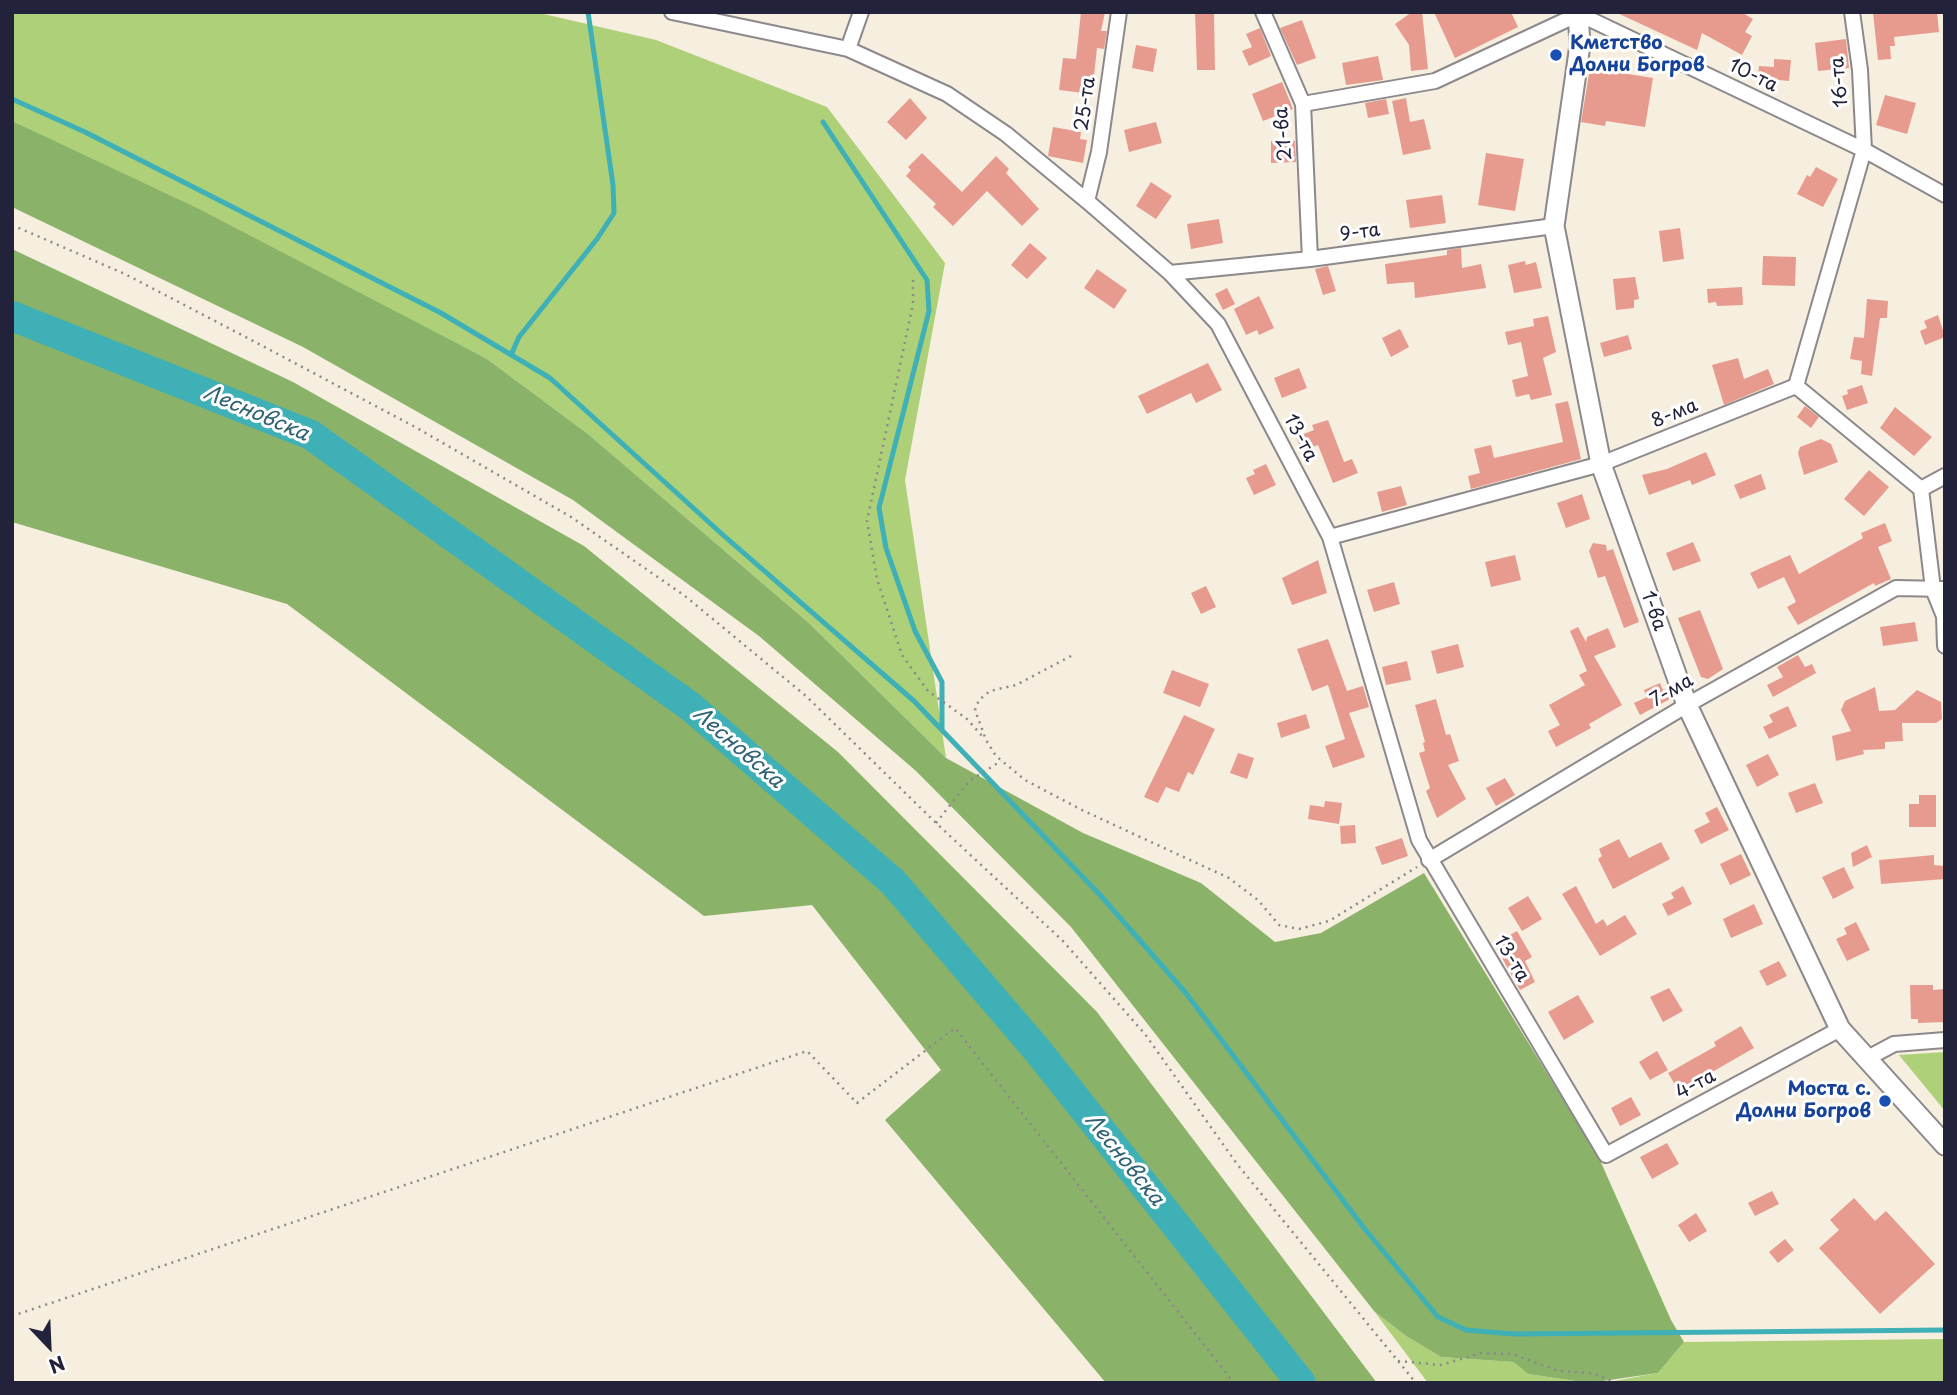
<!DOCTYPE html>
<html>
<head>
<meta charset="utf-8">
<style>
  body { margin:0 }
  #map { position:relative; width:1957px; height:1395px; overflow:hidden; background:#f6eede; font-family:"Playpen Sans",sans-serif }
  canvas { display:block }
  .frame { position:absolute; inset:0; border:14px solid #22223b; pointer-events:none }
  .north { position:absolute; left:14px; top:1311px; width:70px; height:70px; -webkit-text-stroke:5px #fff; paint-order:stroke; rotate:157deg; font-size:19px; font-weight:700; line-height:28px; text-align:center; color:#22223b }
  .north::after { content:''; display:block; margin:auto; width:24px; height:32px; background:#22223b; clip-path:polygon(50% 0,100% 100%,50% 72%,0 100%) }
</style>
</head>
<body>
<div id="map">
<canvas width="1957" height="1395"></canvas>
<div class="frame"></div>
<div class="north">N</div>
</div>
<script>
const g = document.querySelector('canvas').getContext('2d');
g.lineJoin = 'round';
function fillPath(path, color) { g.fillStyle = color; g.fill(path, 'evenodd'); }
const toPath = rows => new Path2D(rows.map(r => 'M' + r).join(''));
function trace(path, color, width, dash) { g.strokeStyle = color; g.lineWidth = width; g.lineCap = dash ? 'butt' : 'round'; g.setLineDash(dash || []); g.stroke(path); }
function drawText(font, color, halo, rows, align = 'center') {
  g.font = font + ' "Playpen Sans",sans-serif'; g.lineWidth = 6; g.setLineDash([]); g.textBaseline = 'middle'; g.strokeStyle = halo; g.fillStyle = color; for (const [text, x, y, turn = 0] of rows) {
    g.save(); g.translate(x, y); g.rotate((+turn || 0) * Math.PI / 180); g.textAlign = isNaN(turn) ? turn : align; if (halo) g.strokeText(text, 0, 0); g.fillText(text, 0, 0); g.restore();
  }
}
const green = toPath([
  [12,12,535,12,656,40,827,107,945,263,905,480,946,758,810,624,588,434,487,359,12,121],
  [1945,1052,1945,1111,1899,1055],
  [1374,1311,1406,1336,1441,1357,1515,1362,1528,1374,1589,1383,1428,1383],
  [1945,1339,1945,1383,1603,1383,1658,1373,1684,1342]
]);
const forest = toPath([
  [12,121,199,209,487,359,588,434,810,624,946,758,1083,833,1201,883,1275,942,1321,933,1424,873,1599,1158,1671,1320,1684,1342,1658,1373,1589,1383,1528,1374,1514,1362,1441,1357,1406,1336,1374,1311,1071,927,916,771,759,636,573,500,303,347,12,207],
  [12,249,293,382,584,546,838,752,1097,1012,1377,1383,1106,1383,885,1120,941,1070,812,905,704,916,287,604,12,522]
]);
const stream = toPath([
  [12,99,85,132,441,313,550,378,723,535,914,701,1101,896,1185,992,1364,1228,1438,1317,1466,1330,1514,1334,1945,1330],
  [823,122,927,280,929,311,879,508,886,548,915,631,942,682,942,730],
  [511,355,519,337,597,239,614,213,613,185,588,12]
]);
const river = toPath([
  [12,316,311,435,691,707,893,882,1038,1051,1301,1383]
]);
const building = toPath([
  [1081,12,1105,12,1101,31,1107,31,1104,49,1097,48,1092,94,1059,90,1063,58,1076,59],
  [1195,12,1214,12,1215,70,1197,70],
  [1412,12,1422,12,1428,69,1411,71,1409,45,1395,24],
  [1434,12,1511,12,1518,27,1455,58],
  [1615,12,1741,12,1753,19,1745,32,1752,36,1742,55,1702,33,1697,50],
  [1873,12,1937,12,1939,32,1894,37,1895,46,1890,46,1891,59,1878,60],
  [1302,20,1316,58,1297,65,1280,28],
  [1260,28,1271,56,1249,66,1242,51,1252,47,1246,34],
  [1846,39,1849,68,1818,71,1815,43],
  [1136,45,1157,49,1153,72,1132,68],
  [1378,56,1383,80,1346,85,1342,63],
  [1774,59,1791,60,1789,81,1758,78,1759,66,1774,67],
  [1590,68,1653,78,1645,127,1606,121,1605,126,1581,122],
  [1282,82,1293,109,1263,121,1252,94],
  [1885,95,1916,103,1907,134,1876,125],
  [910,98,927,118,906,140,887,122],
  [1406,98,1410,122,1424,119,1431,149,1403,155,1392,101],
  [1386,99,1389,114,1368,118,1365,103],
  [1156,122,1162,143,1129,152,1124,130],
  [1053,127,1081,132,1080,139,1087,140,1083,163,1048,156],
  [1271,141,1295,141,1296,162,1271,163],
  [922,153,962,192,996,156,1009,169,1006,173,1039,209,1022,226,987,191,953,226,933,207,936,204,906,176,911,170,908,167],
  [1486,153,1524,159,1515,211,1478,205],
  [1816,167,1838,179,1823,207,1797,194,1807,175,1810,177],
  [1151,182,1172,196,1156,219,1136,206],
  [1442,195,1446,223,1410,228,1406,200],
  [1219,219,1223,243,1191,249,1187,224],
  [1680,228,1684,259,1663,262,1659,231],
  [1030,243,1047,258,1027,279,1011,265],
  [1461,248,1462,268,1481,264,1486,288,1415,298,1414,282,1387,284,1385,264,1447,255,1447,250],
  [1763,256,1796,257,1795,286,1762,285],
  [1525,261,1526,265,1536,262,1542,288,1514,293,1508,265],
  [1328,266,1336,291,1323,295,1315,269],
  [1097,269,1127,290,1114,309,1084,288],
  [1635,277,1639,299,1634,300,1634,308,1616,310,1613,279],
  [1742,287,1743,305,1717,306,1716,302,1708,303,1707,289],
  [1227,288,1235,304,1223,310,1215,294],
  [1259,296,1274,328,1259,335,1257,330,1246,335,1234,309],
  [1867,299,1888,301,1887,318,1880,318,1872,376,1861,374,1862,361,1850,359,1854,337,1864,338],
  [1938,315,1945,337,1925,345,1920,331,1927,328,1924,321],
  [1548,316,1556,352,1543,358,1552,395,1531,400,1529,394,1516,397,1512,380,1528,376,1521,342,1508,345,1505,332,1534,326,1533,319],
  [1400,329,1409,347,1391,357,1382,338],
  [1628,335,1632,349,1604,357,1600,343],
  [1738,358,1744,379,1768,369,1774,384,1724,405,1712,365],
  [1208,363,1222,390,1196,403,1191,393,1147,414,1138,396],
  [1299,368,1307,388,1282,398,1274,378],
  [1862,385,1868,403,1847,410,1842,396,1848,394,1847,390],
  [1568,401,1581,459,1471,489,1468,476,1480,473,1474,449,1491,445,1494,458,1563,442,1555,404],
  [1805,406,1819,417,1811,428,1797,417],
  [1895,407,1932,437,1914,456,1880,428],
  [1328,420,1344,462,1352,459,1358,473,1333,483,1318,445,1302,451,1296,437,1314,430,1312,425],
  [1821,439,1831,444,1838,462,1804,475,1798,453,1800,447],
  [1706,452,1716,475,1692,485,1690,480,1649,495,1642,475,1667,469],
  [1266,464,1276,485,1254,495,1246,478,1255,474,1253,470],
  [1869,470,1889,487,1864,516,1844,499],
  [1761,474,1766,489,1740,499,1734,485],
  [1401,486,1407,505,1382,512,1377,492],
  [1582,494,1590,519,1566,528,1557,503],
  [1885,523,1892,541,1878,547,1891,579,1875,586,1874,583,1798,625,1787,607,1796,602,1784,577,1758,589,1750,573,1790,555,1799,574,1863,538,1861,533],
  [1693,542,1701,561,1673,571,1666,553],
  [1593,543,1606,545,1607,551,1613,549,1639,622,1624,628,1605,576,1598,578,1589,551],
  [1515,555,1521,580,1491,587,1485,562],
  [1318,560,1327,593,1292,605,1282,578],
  [1394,582,1400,604,1374,612,1367,590],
  [1206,586,1216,607,1201,614,1191,593],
  [1700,610,1723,669,1708,679,1701,677,1678,618],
  [1915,622,1918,641,1883,646,1880,627],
  [1578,627,1586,642,1587,637,1608,628,1616,647,1594,656,1622,705,1589,724,1591,728,1556,747,1548,731,1560,725,1549,705,1585,685,1579,675,1587,671,1570,631],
  [1328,639,1347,691,1363,686,1369,707,1349,713,1365,757,1333,768,1325,746,1345,739,1328,685,1312,691,1297,649],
  [1458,644,1464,667,1437,674,1431,651],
  [1798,655,1805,667,1812,664,1816,673,1773,697,1767,685,1783,677,1777,667],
  [1407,661,1411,680,1386,685,1382,667],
  [1172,670,1209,684,1200,707,1163,693],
  [1660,683,1663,690,1668,688,1672,698,1640,715,1634,703,1647,697,1644,690],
  [1875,687,1879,711,1895,710,1917,690,1941,702,1942,719,1936,723,1902,723,1903,741,1885,742,1885,749,1863,750,1864,754,1836,761,1832,736,1851,731,1841,710,1845,701],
  [1436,699,1446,735,1450,734,1459,761,1448,765,1466,799,1437,818,1426,791,1430,788,1419,753,1425,751,1423,743,1425,742,1415,705],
  [1788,706,1797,726,1769,739,1763,727,1773,722,1769,715],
  [1306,714,1310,728,1281,738,1277,723],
  [1184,715,1215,729,1193,775,1188,772,1179,792,1166,787,1158,803,1144,797],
  [1238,753,1254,758,1247,779,1230,773],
  [1768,754,1779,775,1757,787,1746,765],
  [1505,778,1515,795,1496,806,1486,788],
  [1815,783,1823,803,1796,813,1788,793],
  [1919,795,1936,795,1936,827,1909,827,1909,804,1919,804],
  [1325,801,1342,803,1339,824,1308,819,1310,805,1324,807],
  [1717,807,1729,830,1701,844,1694,830,1710,822,1705,813],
  [1355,825,1356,843,1341,844,1340,826],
  [1402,838,1408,856,1382,865,1375,847],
  [1619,839,1629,858,1661,842,1670,859,1613,889,1598,859,1602,856,1599,849],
  [1867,845,1872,857,1853,867,1851,853],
  [1741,854,1751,875,1730,885,1720,864],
  [1934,855,1934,865,1945,866,1945,879,1881,884,1879,860],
  [1844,867,1854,888,1833,899,1822,877],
  [1576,886,1596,924,1603,919,1607,926,1625,915,1637,934,1600,956,1562,894],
  [1683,886,1692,904,1668,916,1662,904,1674,898,1671,893],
  [1528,896,1542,919,1522,931,1508,908],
  [1754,904,1763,924,1731,938,1723,919],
  [1856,922,1870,950,1847,961,1836,939,1847,934,1844,928],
  [1517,931,1532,957,1525,961,1535,982,1520,990,1496,947,1503,943,1501,940],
  [1779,961,1787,976,1767,986,1759,971],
  [1910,985,1933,985,1933,990,1945,989,1945,1022,1918,1023,1918,1019,1911,1019],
  [1669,988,1683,1011,1663,1022,1650,997],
  [1578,995,1594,1022,1564,1040,1548,1012],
  [1741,1026,1754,1048,1679,1091,1668,1073,1716,1046,1714,1042],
  [1657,1051,1668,1070,1650,1080,1639,1062],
  [1631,1097,1641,1115,1620,1126,1611,1108],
  [1667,1143,1679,1164,1652,1179,1640,1157],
  [1772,1191,1779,1204,1755,1216,1748,1203],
  [1854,1198,1875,1221,1886,1211,1935,1264,1880,1314,1819,1248,1839,1230,1830,1220],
  [1696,1213,1707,1231,1689,1242,1678,1225],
  [1785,1239,1794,1250,1778,1263,1769,1252]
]);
const path = toPath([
  [12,225,125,274,257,343,417,428,571,517,685,596,806,696,936,823,1063,941,1145,1034,1237,1164,1416,1383],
  [913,280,913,304,867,521,877,579,902,655,928,691,967,719,984,738],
  [1071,656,1016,685,990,691,979,700,975,710,986,740,996,756,1025,780,1084,811,1229,878,1258,900,1279,925,1299,929,1329,921,1417,867],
  [936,823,969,781,1001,761],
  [12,1316,807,1051,857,1103,955,1028,1234,1383],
  [1398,1361,1441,1365,1481,1353,1512,1354,1559,1371,1591,1373,1618,1383]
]);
const street = toPath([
  [672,12,848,49,947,94,1006,134,1087,201,1170,273,1218,324,1330,537,1419,840,1606,1155,1840,1029],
  [1263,12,1303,104,1310,259],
  [848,49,861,12],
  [1303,104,1435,81,1579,14,1864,150,1945,195],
  [1087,201,1099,152,1119,12],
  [1170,273,1310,259,1554,226],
  [1796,386,1864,150,1860,70,1852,12],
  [1796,386,1921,489,1933,589,1944,616,1945,646],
  [1921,489,1945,476],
  [1330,537,1601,464,1796,386],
  [1429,860,1687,705,1896,588,1945,589],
  [1866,1059,1894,1044,1945,1040]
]);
const secondary = toPath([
  [1578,12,1580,45,1554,226,1601,464,1687,705,1840,1029,1945,1145]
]);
const markers = [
  [1556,55,7,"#1a4fb4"],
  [1885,1101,7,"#1a4fb4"]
];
const transitNames = [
  ["Кметство",1570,44],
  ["Долни Богров",1570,66],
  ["Моста с.",1871,1090,"right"],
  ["Долни Богров",1871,1112,"right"]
];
const streetNames = [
  ["10-та",1753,76,26],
  ["16-та",1840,82,-95],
  ["25-та",1086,104,-82],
  ["21-ва",1284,134,-95],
  ["9-та",1360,233,-8],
  ["8-ма",1675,414,-22],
  ["13-та",1300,438,62],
  ["1-ва",1653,611,70],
  ["7-ма",1672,691,-30],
  ["13-та",1511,959,59],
  ["4-та",1696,1085,-28]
];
const waterNames = [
  ["Лесновска",256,414,23],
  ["Лесновска",738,748,41],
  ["Лесновска",1124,1160,51]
];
fillPath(green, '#add079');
fillPath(forest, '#8ab269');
trace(stream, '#3fb0b6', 5);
trace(river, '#3fb0b6', 30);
fillPath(building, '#e79b8e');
trace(street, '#8c888c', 18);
trace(secondary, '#8c888c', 23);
trace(path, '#8c888c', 2.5, [2, 5]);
trace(street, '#fff', 14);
trace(secondary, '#fff', 19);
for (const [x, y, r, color] of markers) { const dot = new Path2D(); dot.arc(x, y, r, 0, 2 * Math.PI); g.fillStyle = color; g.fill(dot); trace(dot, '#fff', 2.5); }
drawText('bold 19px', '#164399', '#fff', transitNames, 'left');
drawText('19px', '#22223b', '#fff', streetNames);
drawText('italic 21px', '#2f6272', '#fff', waterNames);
</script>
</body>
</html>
